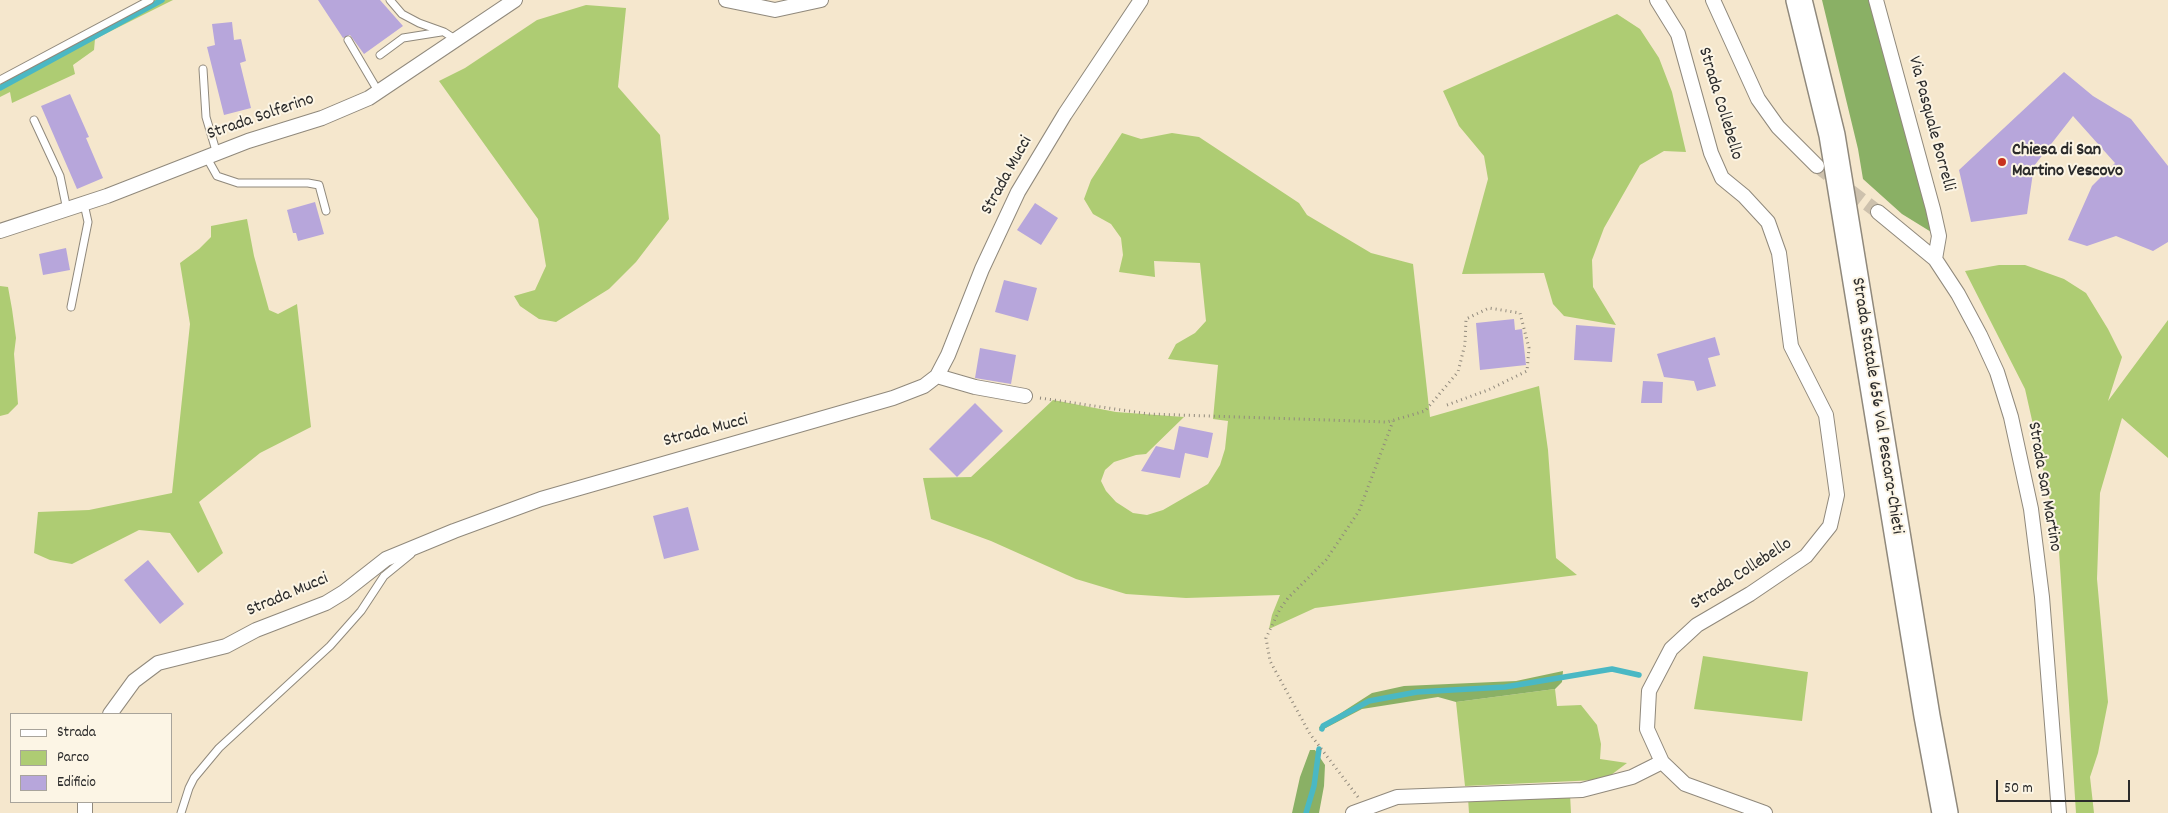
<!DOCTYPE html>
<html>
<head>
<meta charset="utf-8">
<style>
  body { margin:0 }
  #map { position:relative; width:2168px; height:813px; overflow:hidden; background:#f5e7cd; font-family:Dekko,sans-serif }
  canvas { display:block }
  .legend { position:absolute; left:10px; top:713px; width:162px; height:90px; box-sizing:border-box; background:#fcf5e5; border:1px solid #a8a49b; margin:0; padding:6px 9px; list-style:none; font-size:15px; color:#2b2b2b }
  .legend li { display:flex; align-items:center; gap:10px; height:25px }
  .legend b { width:25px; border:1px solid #a8a49b }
  .scale { position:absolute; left:1996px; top:780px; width:134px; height:22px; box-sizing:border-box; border:2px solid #2b2b2b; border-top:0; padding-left:6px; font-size:15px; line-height:18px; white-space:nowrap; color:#2b2b2b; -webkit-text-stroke:4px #fcf5e5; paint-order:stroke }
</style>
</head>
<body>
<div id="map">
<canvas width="2168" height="813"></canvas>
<ul class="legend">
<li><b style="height:6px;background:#fff"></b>Strada</li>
<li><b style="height:14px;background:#aecc73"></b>Parco</li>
<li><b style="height:14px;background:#b7a6db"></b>Edificio</li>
</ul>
<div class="scale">50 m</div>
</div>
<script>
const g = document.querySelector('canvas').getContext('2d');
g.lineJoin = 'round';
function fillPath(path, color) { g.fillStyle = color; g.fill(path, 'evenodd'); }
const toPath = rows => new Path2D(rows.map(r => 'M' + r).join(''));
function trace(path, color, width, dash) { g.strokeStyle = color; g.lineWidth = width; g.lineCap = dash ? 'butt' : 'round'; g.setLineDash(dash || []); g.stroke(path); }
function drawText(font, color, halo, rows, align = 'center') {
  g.font = font + ' Dekko,sans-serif'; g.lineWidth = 4; g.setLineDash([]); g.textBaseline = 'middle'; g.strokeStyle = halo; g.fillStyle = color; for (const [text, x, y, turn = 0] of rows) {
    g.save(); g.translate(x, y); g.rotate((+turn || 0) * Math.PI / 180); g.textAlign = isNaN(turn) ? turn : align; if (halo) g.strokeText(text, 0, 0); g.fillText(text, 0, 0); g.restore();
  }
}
const green = toPath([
  [142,0,173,0,95,39,94,50,73,65,75,74,12,103,10,92,0,97,0,76,21,67],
  [586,5,626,8,618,87,660,135,669,219,636,262,609,289,556,322,539,319,520,306,514,296,535,290,546,266,538,219,439,81,465,68,537,20],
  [1617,14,1640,29,1659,58,1672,92,1686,152,1664,151,1640,165,1604,228,1592,260,1593,287,1616,325,1564,316,1553,304,1544,273,1462,274,1488,179,1484,156,1459,126,1443,91],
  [1122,133,1141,139,1172,133,1199,137,1299,203,1307,215,1371,253,1413,264,1430,417,1539,386,1548,450,1556,558,1577,575,1315,608,1269,629,1272,615,1280,595,1186,598,1126,594,1076,579,991,541,931,519,923,478,971,477,1053,400,1116,412,1184,417,1146,454,1136,455,1114,462,1105,470,1101,481,1106,491,1116,502,1133,513,1147,515,1163,510,1208,484,1220,465,1225,449,1228,421,1213,419,1218,365,1168,359,1176,344,1195,333,1206,321,1200,263,1154,261,1155,277,1119,272,1123,255,1121,238,1111,224,1093,214,1084,199,1091,180],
  [247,219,254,256,269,310,278,314,297,304,311,427,260,453,199,502,223,553,198,573,170,533,139,530,72,564,50,560,34,553,38,512,89,510,172,493,190,324,180,263,199,249,211,237,211,226],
  [1999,265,2025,265,2064,279,2086,293,2108,329,2122,357,2108,401,2168,320,2168,458,2122,418,2100,493,2097,579,2108,702,2098,753,2090,777,2094,813,2076,813,2058,536,2025,389,1965,271],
  [0,286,8,287,12,309,16,338,14,354,18,404,8,414,0,416],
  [1703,656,1808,672,1802,721,1694,709],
  [1555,689,1557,706,1581,705,1597,725,1601,744,1600,759,1627,763,1611,775,1597,780,1465,786,1456,702],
  [1570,794,1571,813,1469,813,1468,798]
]);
const forest = toPath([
  [1822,0,1874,0,1936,235,1902,214,1863,179,1858,149],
  [1563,671,1562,682,1555,689,1456,702,1438,697,1362,709,1320,731,1319,727,1372,693,1404,686,1516,681],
  [1310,750,1315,750,1325,765,1324,786,1319,813,1292,813,1300,777]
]);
const stream = toPath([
  [0,88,162,0],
  [1322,729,1323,726,1369,701,1417,692,1505,687,1612,669,1639,675],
  [1306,813,1314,786,1319,749]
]);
const building = toPath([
  [318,0,380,0,403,26,364,54,350,35,343,38],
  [232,22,234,40,241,39,246,61,240,63,251,108,224,115,207,47,215,45,212,24],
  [2064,72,2093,96,2131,119,2168,166,2168,242,2153,251,2116,236,2087,246,2068,240,2092,186,2115,163,2073,116,2034,166,2027,214,1971,222,1959,170],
  [70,94,89,137,86,138,103,178,77,189,41,106],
  [315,202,324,234,298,241,296,233,293,233,287,210],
  [1035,203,1058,218,1041,245,1017,230],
  [66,248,70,270,43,275,39,254],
  [1004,280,1037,288,1028,321,995,312],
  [1514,319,1515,330,1522,329,1526,365,1480,370,1476,323],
  [1576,325,1615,328,1612,362,1574,360],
  [1715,337,1720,355,1708,358,1716,386,1697,391,1694,381,1664,377,1657,354],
  [980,348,1016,355,1011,384,975,378],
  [1643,381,1663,382,1662,403,1641,403],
  [975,403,1003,431,957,477,929,449],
  [1179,426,1213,433,1208,458,1185,453,1180,478,1141,471,1156,446,1174,450],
  [688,507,699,550,664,559,653,516],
  [148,560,184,604,160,624,124,580]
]);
const streetTunnel = toPath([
  [1817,166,1878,212]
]);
const path = toPath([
  [1040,398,1149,414,1387,422,1425,411,1458,372,1465,344,1466,319,1489,308,1520,313,1529,348,1527,371,1488,390,1447,405],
  [1358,797,1310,734,1270,661,1266,638,1280,609,1288,598,1326,560,1359,511,1393,421]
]);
const lane = toPath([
  [390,0,402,14,419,23,444,32,455,39],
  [348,40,378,91],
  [380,55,403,38,441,32],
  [203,69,206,117,217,154],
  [0,80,150,0],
  [34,120,60,176,67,210],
  [207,158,217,176,238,183,308,183,319,185,326,211],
  [71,307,88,222,84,204],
  [181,813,189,788,194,778,219,748,330,646,361,611,384,576,411,554]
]);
const street = toPath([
  [726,0,775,10,821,0],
  [1657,0,1678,34,1711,153,1722,178,1744,196,1768,222,1779,253,1791,346,1826,415,1837,495,1830,526,1806,556,1750,594,1697,625,1671,649,1649,691,1647,729,1662,762,1685,784,1765,813],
  [1713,0,1758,99,1778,127,1817,166],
  [1876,0,1933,209,1939,236,1935,259],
  [1878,212,1935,259,1958,294,1980,335,1997,372,2011,417,2031,509,2042,597,2059,813],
  [0,231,107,196,248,141,322,118,369,98,515,0],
  [937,376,975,387,1025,396],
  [110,714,134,681,158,663,226,646,256,630,326,603,344,592,386,559,454,531,541,499,893,398,924,386,937,376,948,355,982,269,1018,192,1065,114,1141,0],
  [85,813,85,802],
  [1353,813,1397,797,1582,790,1632,777,1662,762]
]);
const highway = toPath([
  [1799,0,1832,135,1927,716,1945,813]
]);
const markers = [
  [2002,162,5,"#c8321e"]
];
const streetNames = [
  ["Strada Collebello",1719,104,73],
  ["Strada Solferino",261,118,-19],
  ["Via Pasquale Borrelli",1930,124,75],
  ["Strada Mucci",1008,176,-61],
  ["Strada Statale 656 Val Pescara-Chieti",1876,406,81],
  ["Strada Mucci",706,432,-15],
  ["Strada San Martino",2043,487,80],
  ["Strada Collebello",1742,575,-33],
  ["Strada Mucci",288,596,-23]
];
const poiNames = [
  ["Chiesa di San",2012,152],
  ["Martino Vescovo",2012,173]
];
fillPath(green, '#aecc73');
fillPath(forest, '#8ab065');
trace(stream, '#4ab8c4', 5.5);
fillPath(building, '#b7a6db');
trace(streetTunnel, '#cdc1ad', 14, [14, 7]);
trace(lane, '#90897c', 9);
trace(street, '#90897c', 16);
trace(highway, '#90897c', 28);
trace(path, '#90897c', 3, [1, 4]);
trace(lane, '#fff', 7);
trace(street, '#fff', 14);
trace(highway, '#fff', 25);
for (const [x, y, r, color] of markers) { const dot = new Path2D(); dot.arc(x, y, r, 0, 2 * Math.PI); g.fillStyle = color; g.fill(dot); trace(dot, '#fcf5e5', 2); }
drawText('18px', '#2b2b2b', '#fcf5e5', streetNames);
drawText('bold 18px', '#2b2b2b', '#fcf5e5', poiNames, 'left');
</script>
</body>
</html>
